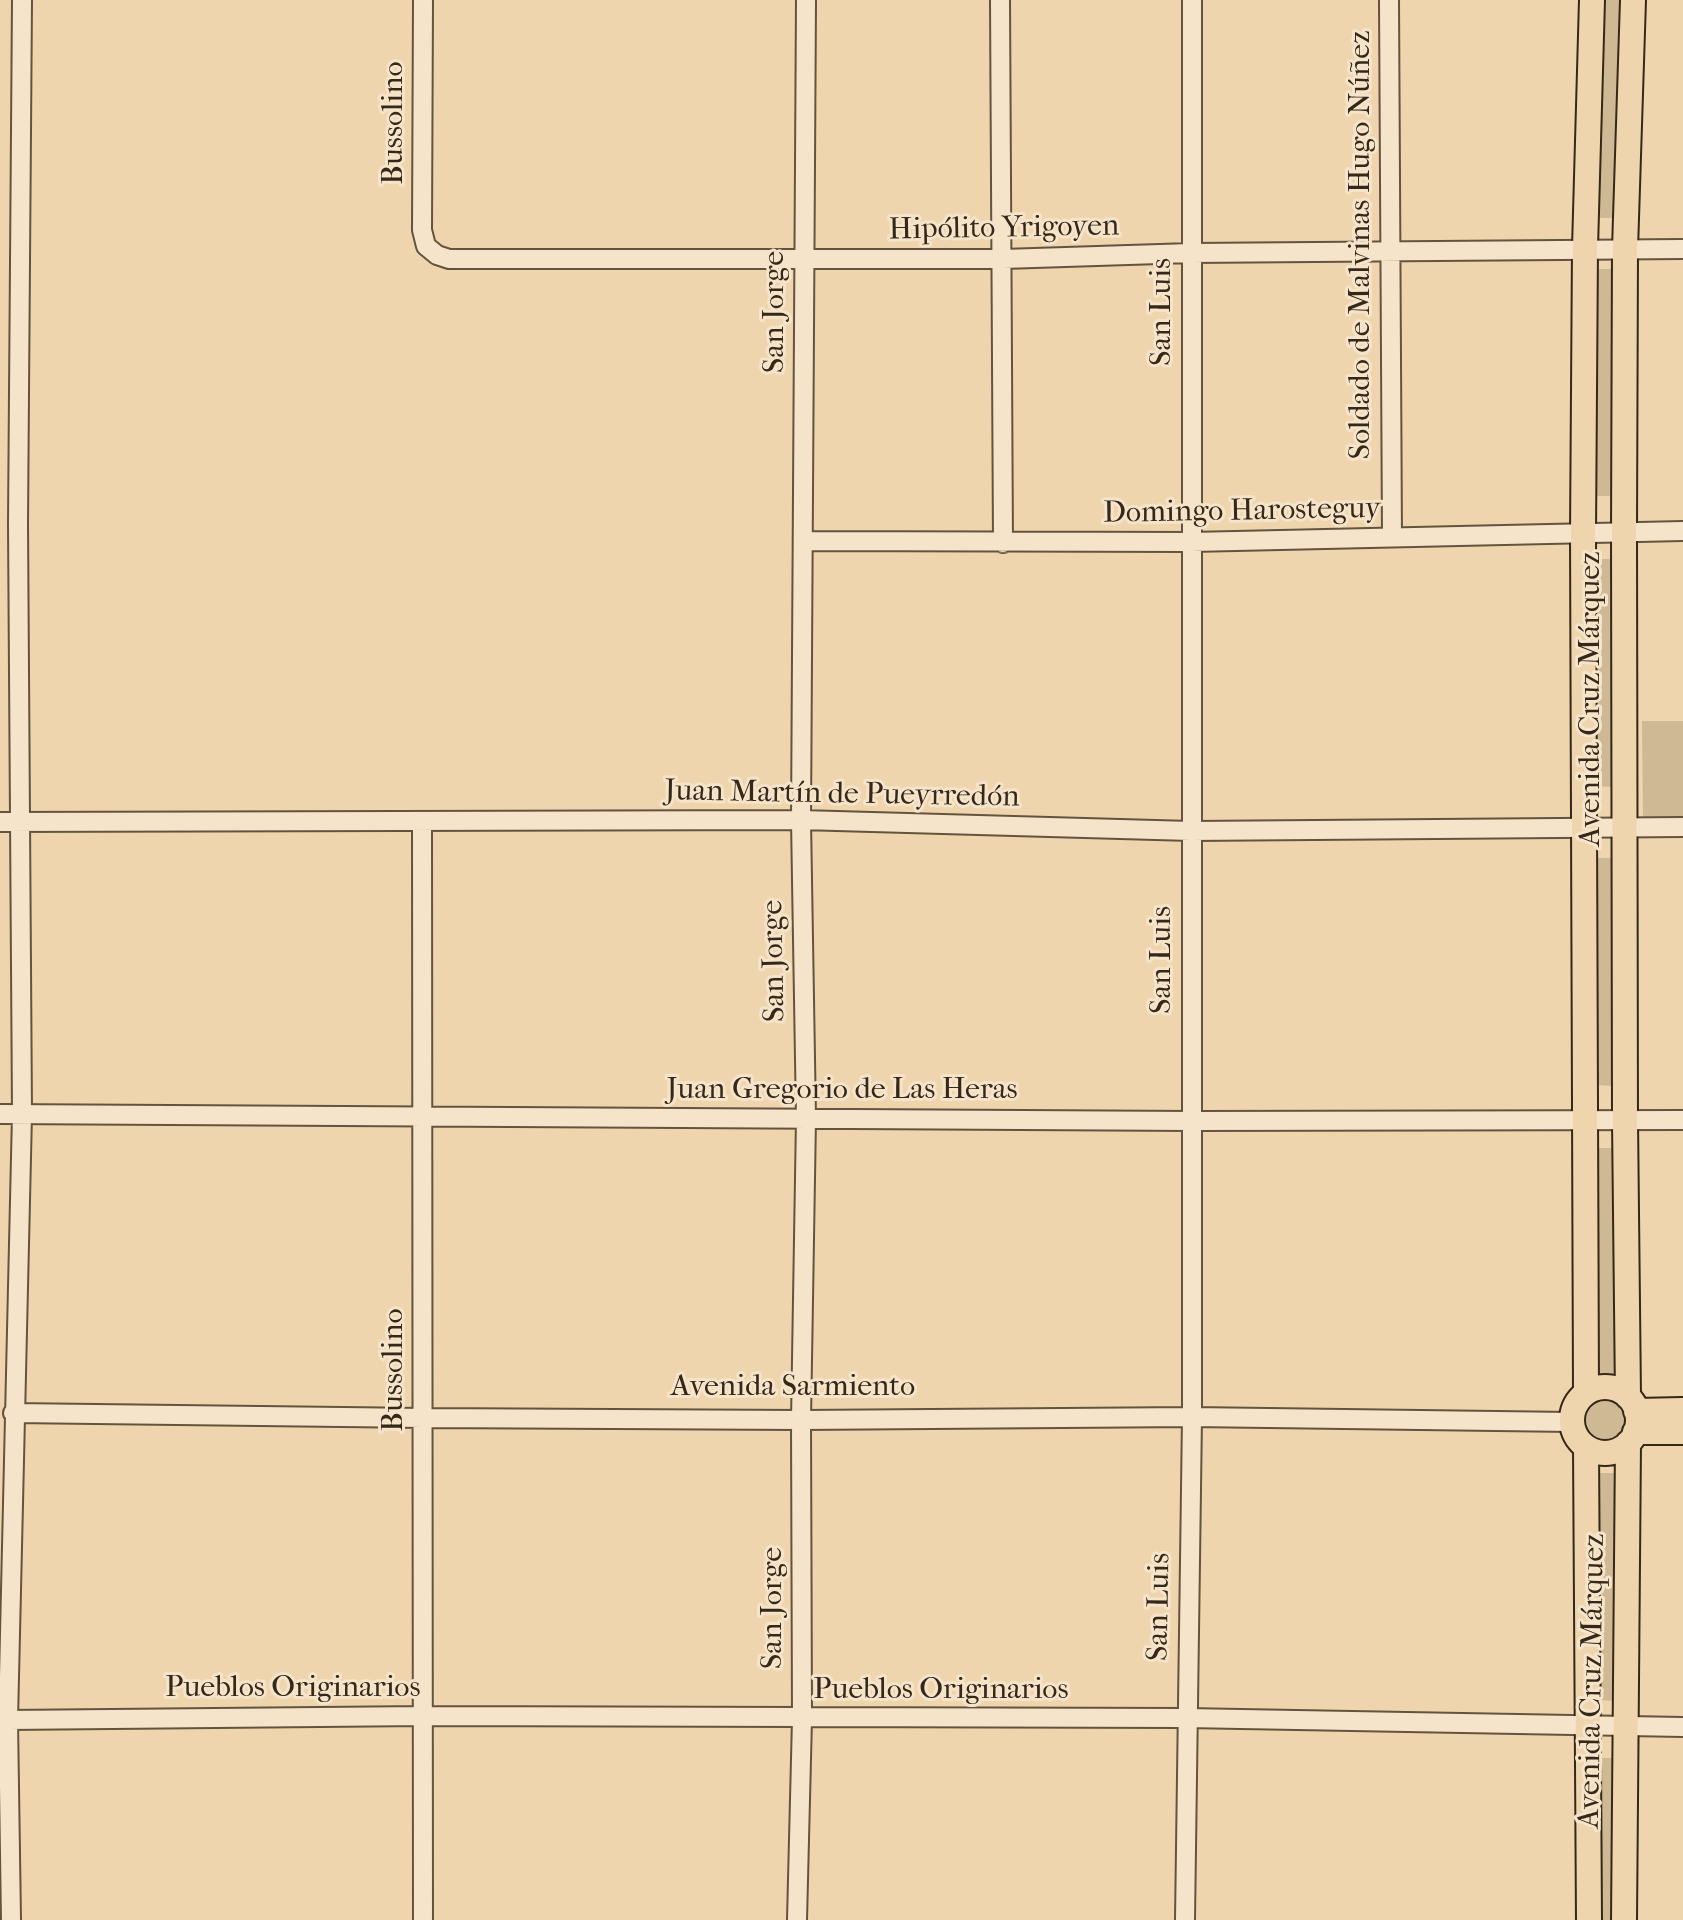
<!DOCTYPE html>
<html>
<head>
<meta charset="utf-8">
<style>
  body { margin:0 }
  canvas { display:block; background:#efd5ad }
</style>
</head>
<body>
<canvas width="1683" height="1920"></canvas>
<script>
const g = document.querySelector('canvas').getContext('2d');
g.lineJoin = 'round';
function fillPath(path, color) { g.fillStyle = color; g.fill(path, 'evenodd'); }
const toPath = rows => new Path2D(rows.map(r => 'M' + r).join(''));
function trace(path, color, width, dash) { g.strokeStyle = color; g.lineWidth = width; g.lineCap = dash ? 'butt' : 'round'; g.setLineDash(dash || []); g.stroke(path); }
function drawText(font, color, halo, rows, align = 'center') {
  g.font = font + ' "IM FELL French Canon",serif'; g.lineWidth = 6; g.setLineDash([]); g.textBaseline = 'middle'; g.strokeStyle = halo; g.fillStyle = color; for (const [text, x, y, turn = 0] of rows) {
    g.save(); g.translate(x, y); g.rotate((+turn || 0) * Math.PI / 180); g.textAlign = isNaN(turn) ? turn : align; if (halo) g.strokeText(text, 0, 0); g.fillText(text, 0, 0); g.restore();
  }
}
const green = toPath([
  [1599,0,1620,0,1619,218,1598,218],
  [1596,269,1618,269,1617,496,1595,496],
  [1594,559,1615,559,1614,787,1593,786],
  [1642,721,1683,721,1683,818,1643,819],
  [1595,858,1616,858,1615,1086,1594,1085],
  [1599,1148,1620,1148,1619,1375,1598,1375],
  '1586 1420a20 20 0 1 1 40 0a20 20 0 1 1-40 0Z',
  [1598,1473,1619,1473,1618,1701,1597,1700],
  [1597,1758,1619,1758,1618,1920,1597,1920]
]);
const minor = toPath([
  [423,0,422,230,426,246,437,255,449,259,1003,259,1191,253,1683,249],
  [1000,0,1003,543],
  [1389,0,1392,537],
  [803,541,1191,542,1683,531],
  [422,821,423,1920],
  [0,822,801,820,1191,831,1683,827],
  [0,1114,1192,1121,1683,1120],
  [13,1413,424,1418,801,1420,1192,1417,1572,1422],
  [8,1720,423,1716,1186,1718,1683,1727],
  [11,1920,8,1720,22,1114,18,524,22,0],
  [797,1920,802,1719,801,1420,806,1118,801,820,806,0],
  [1185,1920,1192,1417,1192,0]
]);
const major = toPath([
  '1572 1420a33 33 0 1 1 66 0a33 33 0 1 1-66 0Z',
  [1586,1393,1583,533,1585,248,1592,0],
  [1628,1397,1625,1120,1624,532,1625,249,1633,0],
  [1636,1411,1683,1410],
  [1635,1432,1683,1432],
  [1586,1447,1589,1920],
  [1624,1920,1628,1443]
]);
const streetNames = [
  ["Bussolino",395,123,-90],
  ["Hipólito Yrigoyen",1004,229,-1],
  ["Soldado de Malvinas Hugo Núñez",1362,245,-90],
  ["San Jorge",776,312,-90],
  ["San Luis",1163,312,-90],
  ["Domingo Harosteguy",1242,512,-1],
  ["Avenida Cruz Márquez",1592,699,-90],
  ["Juan Martín de Pueyrredón",842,795,1],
  ["San Luis",1163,960,-90],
  ["San Jorge",775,961,-91],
  ["Juan Gregorio de Las Heras",842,1091],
  ["Bussolino",395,1370,-90],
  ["Avenida Sarmiento",793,1388],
  ["San Luis",1160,1607,-89],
  ["San Jorge",774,1608,-90],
  ["Avenida Cruz Márquez",1593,1681,-89],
  ["Pueblos Originarios",293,1689],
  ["Pueblos Originarios",941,1691]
];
fillPath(green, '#cfb894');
trace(minor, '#64533e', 22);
trace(major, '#352819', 28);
trace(minor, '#f5e4ca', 18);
trace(major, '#efd5ad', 24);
drawText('30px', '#352819', '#f5e4ca', streetNames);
</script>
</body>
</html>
